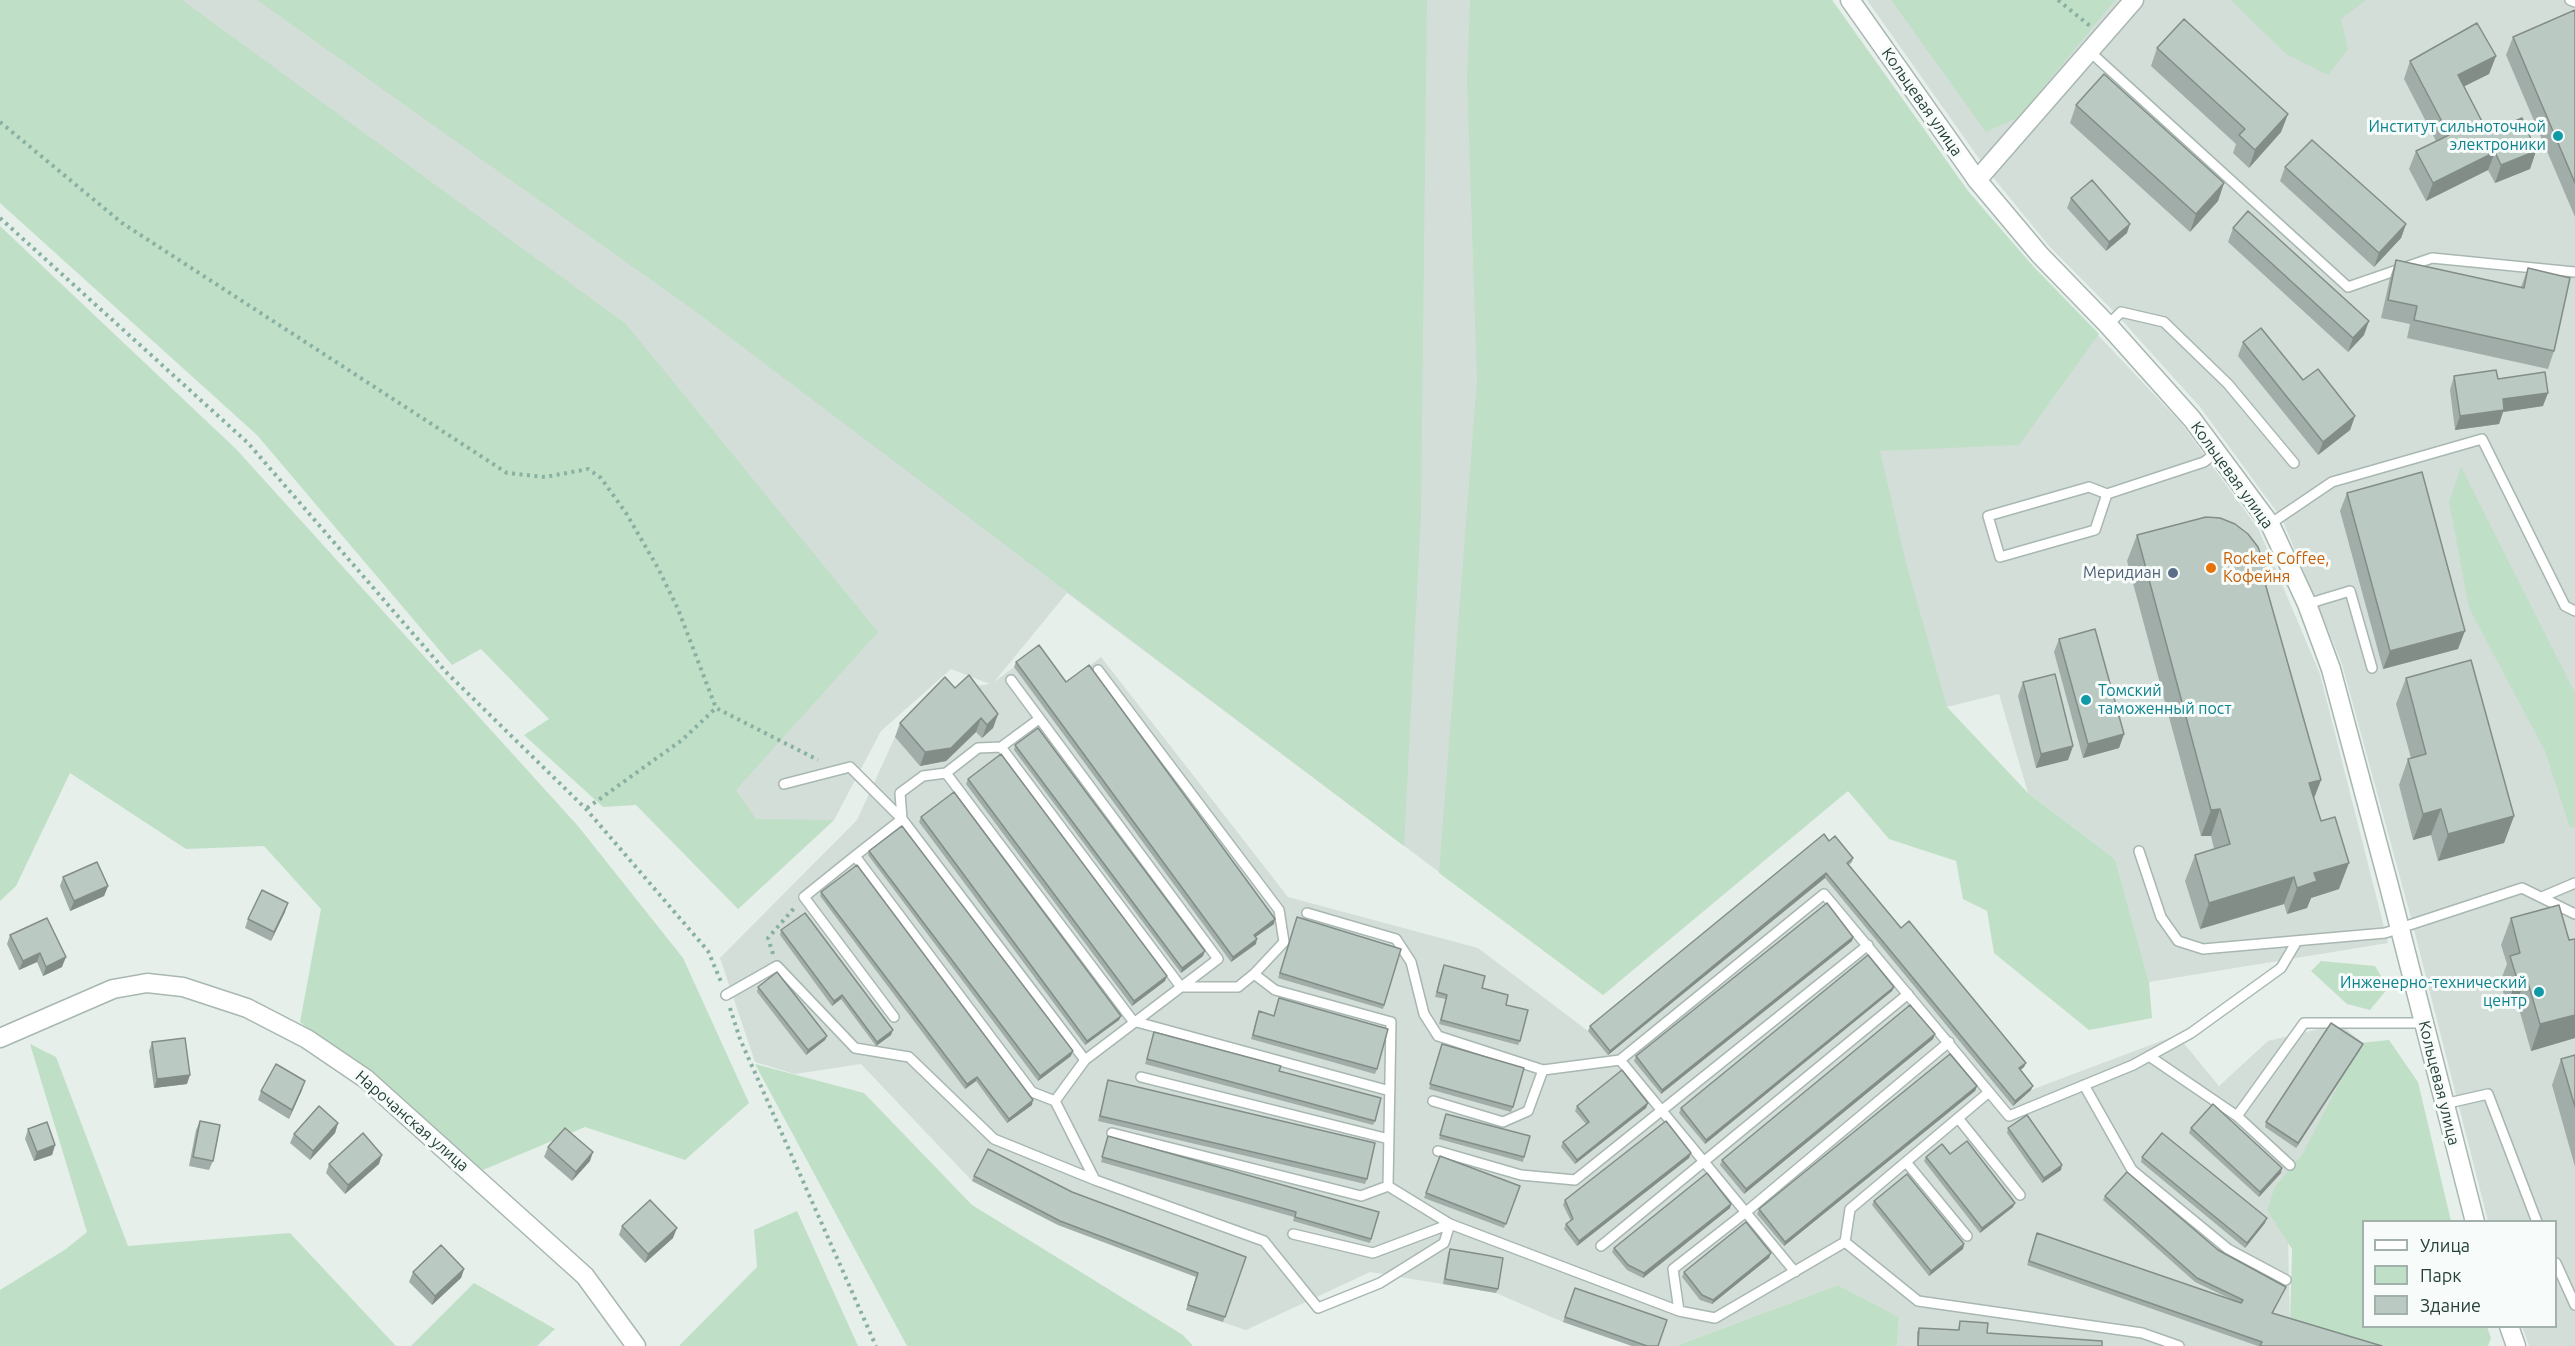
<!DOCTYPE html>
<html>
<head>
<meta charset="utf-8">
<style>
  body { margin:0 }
  #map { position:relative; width:2575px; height:1346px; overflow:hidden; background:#e6efea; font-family:Ubuntu,sans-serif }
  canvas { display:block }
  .legend { position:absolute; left:2362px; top:1220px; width:195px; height:108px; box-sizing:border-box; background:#f7fbf9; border:2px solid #a3b1ac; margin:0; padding:8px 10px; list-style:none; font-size:18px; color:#254138 }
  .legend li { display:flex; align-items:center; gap:12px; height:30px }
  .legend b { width:30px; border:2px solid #a3b1ac }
</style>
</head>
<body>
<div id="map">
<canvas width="2575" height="1346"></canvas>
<ul class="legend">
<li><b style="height:8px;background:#fff"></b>Улица</li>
<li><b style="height:16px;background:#c0dfc7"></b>Парк</li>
<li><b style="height:16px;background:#bbc9c3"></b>Здание</li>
</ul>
</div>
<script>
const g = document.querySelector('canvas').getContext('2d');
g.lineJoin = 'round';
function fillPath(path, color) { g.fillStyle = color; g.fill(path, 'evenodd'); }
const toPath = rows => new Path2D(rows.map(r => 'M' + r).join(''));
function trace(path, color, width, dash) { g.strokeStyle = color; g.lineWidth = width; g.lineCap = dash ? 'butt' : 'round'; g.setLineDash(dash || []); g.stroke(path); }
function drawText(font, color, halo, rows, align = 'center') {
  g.font = font + ' Ubuntu,sans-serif'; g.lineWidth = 6; g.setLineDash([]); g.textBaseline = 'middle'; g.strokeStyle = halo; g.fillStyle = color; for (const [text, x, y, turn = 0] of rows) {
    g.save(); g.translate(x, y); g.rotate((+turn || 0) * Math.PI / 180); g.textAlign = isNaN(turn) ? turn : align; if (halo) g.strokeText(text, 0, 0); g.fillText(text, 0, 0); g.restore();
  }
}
const built = toPath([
  [0,0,1832,0,1968,191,2031,264,2181,423,2259,530,2320,674,2388,943,2149,982,2115,859,2028,793,1999,694,1947,707,1603,995,1067,593,994,682,1037,650,1064,686,1101,657,1288,897,1478,948,1588,1031,1804,853,1846,867,2024,1067,2017,1073,2031,1090,2177,1035,2219,1086,2268,1041,2340,1024,2363,1043,2287,1188,2290,1324,2364,1346,1897,1346,1899,1317,1838,1285,1676,1346,1632,1346,1563,1322,1496,1293,1370,1272,1246,1330,1186,1310,1196,1277,1058,1225,972,1181,861,1064,795,1074,755,1062,720,958,857,820,895,737,940,691,990,684,951,669,881,731,834,820,738,909],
  [1867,0,2575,0,2575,1346,2529,1346,2526,1337,2522,1327,2556,1326,2556,1222,2488,1221,2411,918,2342,664,2282,519,2200,407,2118,316,2049,246,1987,170]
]);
const green = toPath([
  [0,0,182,0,626,324,878,632,736,790,756,819,834,820,738,909,636,805,603,807,524,735,549,719,481,649,452,665,257,435,0,203],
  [257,0,1427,0,1421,514,1404,846,695,311],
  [1470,0,1832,0,1968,191,2031,264,2099,334,2019,445,1880,451,1906,563,1947,707,2028,793,2115,859,2149,982,2152,1018,2089,1030,1994,953,1987,911,1963,899,1956,861,1889,839,1848,791,1603,995,1439,873,1477,380,1467,79],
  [1891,0,2115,0,2019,117,1986,132],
  [2231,0,2366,0,2341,19,2348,49,2328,75,2286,54],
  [0,226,236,449,578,826,683,958,749,1103,685,1160,585,1127,483,1170,300,1022,321,909,264,846,186,849,70,773,16,886,0,901],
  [2461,467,2575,693,2575,827,2570,828,2545,751,2469,608,2449,502],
  [2321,961,2375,966,2388,988,2370,1010,2347,1004,2311,971],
  [2389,1040,2418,1082,2451,1221,2364,1222,2364,1326,2487,1327,2491,1338,2488,1346,2364,1346,2290,1324,2292,1249,2267,1210,2275,1187,2302,1155,2360,1043],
  [30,1044,56,1057,128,1246,290,1233,396,1346,0,1346,0,1290,66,1249,87,1232],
  [755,1064,864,1093,972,1205,1183,1335,1193,1346,907,1346],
  [797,1211,858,1346,679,1346,757,1267,754,1230],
  [474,1283,555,1329,537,1346,411,1346],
  [1838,1285,1899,1317,1897,1346,1676,1346]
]);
const path = toPath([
  [2058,0,2090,26],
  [0,122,122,223,507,473,545,477,588,469,601,478,626,513,658,568,678,609,716,708,818,760],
  [0,218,248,443,447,673,586,809,708,951,722,984],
  [587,808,682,740,716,708],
  [773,954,768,938,796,906],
  [730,1008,740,1039,876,1346]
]);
const service = toPath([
  [2570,0,2575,2],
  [2088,50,2348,287,2432,258,2575,272],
  [2108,325,2121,312,2164,322,2228,384,2294,463],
  [2107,494,2095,530,2000,557,1988,516,2089,487,2107,494,2204,462,2217,452],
  [2270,524,2332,482,2482,439,2565,606,2575,611],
  [2307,604,2350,591,2372,668],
  [1011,680,1218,959,1085,1060,1055,1101,1095,1180],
  [1039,719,1001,747,1181,987,1238,987,1254,974,1284,942,1279,910,1098,670],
  [946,773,1133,1021,1390,1091],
  [784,784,850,767,902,819,1085,1060],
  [902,819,855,856,1032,1092,1055,1101],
  [902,819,900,793,923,776,946,773,978,748,1001,747],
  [2139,851,2161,917,2178,941,2203,949,2385,933,2522,888,2575,914],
  [855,856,804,897,894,1017],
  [2542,897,2575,883],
  [1307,913,1396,939,1411,962,1424,1014,1438,1036,1543,1070,1620,1060],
  [1254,974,1275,990,1391,1022,1388,1186,1450,1224,1679,1311,1715,1318,1845,1242],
  [726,995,777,966,855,1048,909,1057,994,1139,1095,1180,1264,1241,1318,1308,1380,1283,1444,1243,1450,1224],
  [2149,1056,2237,1116,2290,1165],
  [1141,1077,1389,1139],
  [2084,1085,2132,1170,2228,1249,2286,1280],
  [1989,1092,2009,1116,2133,1065,2191,1033,2281,968,2297,941],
  [1433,1101,1503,1122,1528,1111,1543,1070],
  [2444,1104,2488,1094,2537,1222],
  [2237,1116,2304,1023,2424,1023],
  [1958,1118,2020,1195],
  [1112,1133,1361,1196,1388,1186],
  [1438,1151,1521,1175,1575,1180,1868,945],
  [1906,1162,1967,1236],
  [1293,1234,1373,1253,1450,1224],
  [1845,1242,1918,1301,2142,1333,2179,1346],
  [1601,1246,1908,994],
  [2556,1263,2575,1305],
  [1795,1272,1620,1060,1824,894,1989,1092,1850,1209,1845,1242],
  [1679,1311,1673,1269,1746,1212,1949,1042]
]);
const minor = toPath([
  [1977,180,2134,0],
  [0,1038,113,989,147,983,183,987,247,1008,307,1039,366,1079,585,1276,636,1346]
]);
const tertiary = toPath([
  [1850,0,1977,180,2040,255,2108,325,2192,419,2270,524,2307,604,2331,669,2389,886,2475,1222],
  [2509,1326,2516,1346]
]);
const wall = toPath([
  [2575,10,2575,217,2506,55,2513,37],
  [2157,48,2288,114,2281,132,2249,168,2233,153,2236,144,2151,66],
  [2496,56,2489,74,2464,86,2488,133,2536,151,2530,169,2495,183,2488,170,2426,201,2409,169,2416,151,2436,141,2404,79,2410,61],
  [2076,105,2224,183,2218,201,2190,232,2070,123],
  [2285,167,2406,224,2401,238,2374,267,2280,181],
  [2071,198,2127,233,2106,251,2067,208],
  [2233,228,2364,335,2348,352,2228,242],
  [2396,260,2521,287,2528,268,2554,351,2548,369,2407,338,2410,324,2381,318,2390,278],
  [2243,342,2303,380,2355,416,2350,430,2318,455,2238,356],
  [2454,376,2498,379,2543,406,2503,412,2499,424,2455,430,2450,390],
  [2347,493,2458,649,2383,669,2340,511],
  [2137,535,2265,583,2321,780,2314,798,2339,889,2311,898,2307,908,2287,914,2284,904,2200,929,2185,881,2195,855,2214,849,2211,836,2201,836,2127,561],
  [2059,639,2124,734,2119,748,2083,758,2054,652],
  [1016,662,1066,682,1274,924,1256,937,1256,944,1231,962,1014,667],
  [2406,678,2514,816,2504,843,2438,861,2431,835,2413,840,2399,785,2408,759,2411,758,2396,704],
  [2023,682,2073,746,2068,760,2036,768,2018,696],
  [955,688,998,714,993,728,982,738,976,732,946,761,920,766,895,737,900,723],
  [1015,745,1203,956,1181,973,1014,750],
  [968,779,1165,981,1132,1006,966,784],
  [921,817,1121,1016,1119,1020,1085,1045,919,822],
  [1829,841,1853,858,1852,862,1849,865,1901,928,2026,1063,2024,1067,2020,1070,2031,1090,2013,1106,1825,878,1608,1055,1588,1031,1590,1026],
  [869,851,1071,1056,1038,1081,868,855],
  [63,877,108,886,104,896,70,911,60,886],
  [821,892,1032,1105,1007,1123,976,1081,965,1089,820,896],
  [285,912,271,941,245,928,248,919],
  [1297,917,1401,949,1383,1009,1278,978],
  [2511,918,2569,940,2575,939,2575,1038,2531,1051,2517,1002,2507,1005,2500,982,2507,964,2501,945],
  [781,930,891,1035,876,1046,841,999,832,1006,780,935],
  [10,935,62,967,43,976,37,962,19,970,7,944],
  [1853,937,1852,941,1661,1094,1634,1061,1636,1056],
  [1442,970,1482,988,1506,1005,1520,1041,1518,1045,1439,1024,1446,999,1435,997],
  [758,987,827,1036,825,1040,806,1055,757,992],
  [1894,987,1892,991,1705,1144,1679,1113,1681,1108],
  [1257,1016,1377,1069,1375,1074,1251,1039],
  [1154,1032,1279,1071,1375,1121,1373,1125,1145,1064],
  [1935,1034,1933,1039,1744,1194,1720,1165,1722,1160],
  [152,1042,187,1084,154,1088,149,1051],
  [2361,1048,2296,1148,2265,1127,2266,1122],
  [1440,1049,1513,1107,1511,1112,1429,1089],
  [2575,1055,2575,1167,2552,1085,2561,1059],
  [1108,1080,1367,1179,1365,1184,1098,1121],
  [1977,1086,1975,1091,1784,1246,1757,1214,1759,1209],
  [302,1090,289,1119,258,1100,261,1091],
  [1648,1103,1646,1108,1575,1164,1561,1147,1563,1142,1586,1124,1575,1111,1577,1106],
  [1446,1114,1524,1157,1523,1162,1439,1139],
  [200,1121,213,1161,209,1170,189,1166,196,1130],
  [338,1123,335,1133,310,1160,290,1143,294,1134],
  [2008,1128,2061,1170,2042,1183,2007,1133],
  [2191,1128,2281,1173,2259,1197,2189,1133],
  [28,1129,55,1145,52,1155,34,1161,25,1139],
  [1108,1136,1379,1212,1370,1243,1293,1221,1294,1217,1101,1162],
  [548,1147,590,1161,572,1181,544,1157],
  [1691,1153,1689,1158,1577,1246,1564,1229,1566,1224,1571,1221,1563,1205,1565,1200],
  [1950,1154,2013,1207,1980,1233,1924,1161,1926,1157],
  [1440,1156,1520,1186,1504,1228,1424,1198],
  [2142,1157,2265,1223,2245,1248,2141,1162],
  [329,1164,379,1164,345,1194,326,1173],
  [974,1176,1072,1192,1246,1257,1223,1322,1186,1310,1196,1277,1058,1225,972,1181],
  [2105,1196,2218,1250,2286,1287,2273,1313,2382,1346,2258,1346,2027,1265,2037,1233,2235,1301,2195,1282,2103,1200],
  [1874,1201,1964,1244,1963,1249,1929,1276,1872,1205],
  [1731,1204,1730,1208,1643,1278,1627,1270,1612,1252,1614,1248],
  [622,1226,673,1238,645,1263,619,1235],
  [1450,1249,1498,1289,1496,1293,1443,1284,1448,1253],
  [1769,1258,1712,1304,1700,1300,1682,1277,1684,1272],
  [464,1269,461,1278,432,1305,409,1282,413,1272],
  [1575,1288,1658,1346,1632,1346,1563,1322],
  [1960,1321,1987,1333,2102,1346,1917,1346,1917,1332,1919,1328,1958,1330]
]);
const shadedWall = toPath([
  [2496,56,2489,74,2451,93,2458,75],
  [2288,114,2281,132,2249,168,2255,150],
  [2536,151,2530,169,2495,183,2501,165],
  [2495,152,2488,170,2426,201,2433,183],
  [2224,183,2218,201,2190,232,2196,214],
  [2130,224,2127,233,2106,251,2109,242],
  [2406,224,2401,238,2374,267,2379,253],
  [2369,321,2364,335,2348,352,2353,338],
  [2548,393,2543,406,2503,412,2499,424,2455,430,2460,416,2503,399],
  [2355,416,2350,430,2318,455,2323,442],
  [2465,631,2458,649,2383,669,2390,651],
  [998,714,993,728,982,738,987,725],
  [981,718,976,732,946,761,920,766,925,752],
  [2124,734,2119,748,2083,758,2088,744],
  [2073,746,2068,760,2036,768,2041,754],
  [2321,780,2311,806,2309,783],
  [2220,809,2211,836,2201,836,2211,810],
  [2441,809,2431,835,2413,840,2423,814],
  [2514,816,2504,843,2438,861,2448,834],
  [2349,863,2339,889,2311,898,2307,908,2287,914,2297,888,2314,873],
  [1826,873,1825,878,1608,1055,1610,1051],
  [2294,877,2284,904,2200,929,2209,903],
  [108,886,104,896,70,911,74,901],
  [288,903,285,912,271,941,274,932],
  [1275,919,1274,924,1252,939,1254,935],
  [1853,937,1852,941,1661,1094,1662,1090],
  [1257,939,1256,944,1231,962,1233,957],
  [1205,951,1203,956,1181,973,1182,968],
  [40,953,37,962,19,970,23,961],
  [66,957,62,967,43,976,46,967],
  [1167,976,1165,981,1132,1006,1134,1001],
  [2526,976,2517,1002,2507,1005,2517,979],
  [1894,987,1892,991,1705,1144,1706,1140],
  [842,995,841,999,832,1006,834,1001],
  [2575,1015,2575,1038,2531,1051,2540,1024],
  [1121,1016,1119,1020,1085,1045,1087,1041],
  [893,1030,891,1035,876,1046,877,1042],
  [1935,1034,1933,1039,1744,1194,1746,1189],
  [827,1036,825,1040,806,1055,808,1050],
  [2363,1044,2361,1048,2296,1148,2298,1143],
  [1073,1051,1071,1056,1038,1081,1040,1076],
  [2026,1063,2024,1067,2017,1073,2019,1068],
  [190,1075,187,1084,154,1088,157,1079],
  [977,1077,976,1081,965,1089,967,1084],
  [305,1081,302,1090,289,1119,292,1110],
  [1977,1086,1975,1091,1784,1246,1785,1242],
  [2033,1086,2031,1090,2013,1106,2015,1101],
  [1033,1100,1032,1105,1007,1123,1009,1119],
  [1648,1103,1646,1108,1575,1164,1577,1160],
  [338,1123,335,1133,310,1160,313,1151],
  [55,1145,52,1155,34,1161,37,1152],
  [593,1152,590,1161,572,1181,576,1172],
  [1691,1153,1689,1158,1577,1246,1579,1241],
  [382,1155,379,1164,345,1194,348,1185],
  [2062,1165,2061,1170,2042,1183,2044,1178],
  [2282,1168,2281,1173,2259,1197,2260,1192],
  [2015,1203,2013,1207,1980,1233,1982,1228],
  [1731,1204,1730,1208,1643,1278,1644,1273],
  [2267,1218,2265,1223,2245,1248,2247,1243],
  [677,1228,673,1238,645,1263,648,1254],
  [1964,1244,1963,1249,1929,1276,1931,1271],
  [1771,1253,1769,1258,1712,1304,1713,1300],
  [464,1269,461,1278,432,1305,435,1296]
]);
const building = toPath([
  [2575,10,2575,183,2513,37,2575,10],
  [2184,19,2288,114,2255,150,2239,135,2245,129,2157,48,2184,19],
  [2477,23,2496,56,2458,75,2488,133,2522,118,2536,151,2501,165,2495,152,2433,183,2416,151,2449,135,2410,61,2477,23],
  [2104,74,2224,183,2196,214,2076,105,2104,74],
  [2312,140,2406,224,2379,253,2285,167,2312,140],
  [2092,180,2130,224,2109,242,2071,198,2092,180],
  [2248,211,2369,321,2353,338,2233,228,2248,211],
  [2396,260,2524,288,2528,268,2570,278,2554,351,2414,320,2417,306,2388,300,2396,260],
  [2261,328,2303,380,2318,369,2355,416,2323,442,2243,342,2261,328],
  [2496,370,2498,379,2545,372,2548,393,2503,399,2504,410,2460,416,2454,376,2496,370],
  [2422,472,2465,631,2390,651,2347,493,2422,472],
  [2206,517,2220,518,2235,524,2248,534,2258,547,2265,566,2265,583,2321,780,2309,783,2321,821,2335,817,2349,863,2314,873,2317,881,2297,888,2294,877,2209,903,2195,855,2230,844,2220,809,2211,810,2137,535,2206,517],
  [2095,629,2124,734,2088,744,2059,639,2095,629],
  [1039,645,1066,682,1089,665,1275,919,1254,935,1257,939,1233,957,1016,662,1039,645],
  [2471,660,2514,816,2448,834,2441,809,2423,814,2408,759,2426,754,2406,678,2471,660],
  [2055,674,2073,746,2041,754,2023,682,2055,674],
  [969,675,998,714,987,725,981,718,951,748,925,752,900,723,945,677,955,688,969,675],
  [1038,728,1205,951,1182,968,1015,745,1038,728],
  [1001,754,1167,976,1134,1001,968,779,1001,754],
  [954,792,1121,1016,1087,1041,921,817,954,792],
  [902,826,1073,1051,1040,1076,869,851,902,826],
  [1824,834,1829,841,1835,836,1853,858,1847,863,1901,928,1909,921,2026,1063,2019,1068,2033,1086,2015,1101,1826,873,1610,1051,1590,1026,1824,834],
  [97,862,108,886,74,901,63,877,97,862],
  [857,865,1033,1100,1009,1119,977,1077,967,1084,821,892,857,865],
  [262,890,288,903,274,932,248,919,262,890],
  [1827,903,1853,937,1662,1090,1636,1056,1827,903],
  [2559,905,2569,940,2575,939,2575,1015,2540,1024,2526,976,2517,979,2510,956,2520,953,2511,918,2559,905],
  [805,913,893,1030,877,1042,842,995,834,1001,781,930,805,913],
  [1297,917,1401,949,1384,1005,1280,973,1297,917],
  [47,918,66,957,46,967,40,953,23,961,10,935,47,918],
  [1868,955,1894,987,1706,1140,1681,1108,1868,955],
  [1444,965,1485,976,1482,988,1508,995,1506,1005,1528,1010,1520,1041,1441,1020,1447,995,1437,992,1444,965],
  [777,972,827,1036,808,1050,758,987,777,972],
  [1279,998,1388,1029,1377,1069,1253,1035,1259,1011,1274,1016,1279,998],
  [1910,1005,1935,1034,1746,1189,1722,1160,1910,1005],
  [2331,1023,2363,1044,2298,1143,2266,1122,2331,1023],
  [1154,1032,1281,1066,1279,1071,1381,1098,1375,1121,1147,1059,1154,1032],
  [185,1038,190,1075,157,1079,152,1042,185,1038],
  [1442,1044,1524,1068,1513,1107,1430,1084,1442,1044],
  [1950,1054,1977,1086,1785,1242,1759,1209,1950,1054],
  [2575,1055,2575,1107,2561,1059,2575,1055],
  [276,1064,305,1081,292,1110,261,1091,276,1064],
  [1622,1070,1648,1103,1577,1160,1563,1142,1589,1122,1577,1106,1622,1070],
  [1108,1080,1375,1143,1367,1179,1100,1116,1108,1080],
  [2213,1104,2282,1168,2260,1192,2191,1128,2213,1104],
  [319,1106,338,1123,313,1151,294,1134,319,1106],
  [1446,1114,1530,1136,1524,1157,1440,1135,1446,1114],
  [2027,1115,2062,1165,2044,1178,2008,1128,2027,1115],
  [200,1121,220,1125,213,1161,193,1157,200,1121],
  [1666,1121,1691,1153,1579,1241,1566,1224,1573,1219,1565,1200,1666,1121],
  [47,1122,55,1145,37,1152,28,1129,47,1122],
  [565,1128,593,1152,576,1172,548,1147,565,1128],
  [363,1133,382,1155,348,1185,329,1164,363,1133],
  [2162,1133,2267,1218,2247,1243,2142,1157,2162,1133],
  [1108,1136,1379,1212,1371,1239,1295,1217,1296,1212,1102,1157,1108,1136],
  [1967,1141,2015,1203,1982,1228,1926,1157,1942,1144,1950,1154,1967,1141],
  [988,1149,1072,1192,1246,1257,1225,1317,1188,1305,1198,1273,1060,1221,974,1176,988,1149],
  [1440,1156,1520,1186,1506,1224,1426,1193,1440,1156],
  [2127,1172,2218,1250,2286,1287,2272,1313,2382,1346,2260,1346,2262,1342,2029,1261,2037,1233,2241,1303,2243,1300,2197,1278,2105,1196,2127,1172],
  [1707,1173,1731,1204,1644,1273,1628,1265,1614,1248,1707,1173],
  [1907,1174,1964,1244,1931,1271,1874,1201,1907,1174],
  [650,1200,677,1228,648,1254,622,1226,650,1200],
  [1746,1222,1771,1253,1713,1300,1702,1295,1684,1272,1746,1222],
  [441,1245,464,1269,435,1296,413,1272,441,1245],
  [1450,1249,1503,1258,1498,1289,1445,1279,1450,1249],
  [1575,1288,1667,1320,1658,1346,1647,1346,1565,1317,1575,1288],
  [1960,1321,1988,1323,1987,1333,2102,1341,2102,1346,1918,1346,1919,1328,1959,1330,1960,1321]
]);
const markers = [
  [2558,136,6,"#0f9aa8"],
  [2211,568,6,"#e8710a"],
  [2173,573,6,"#5c6f8a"],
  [2086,700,6,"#0f9aa8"],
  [2539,992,6,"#0f9aa8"]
];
const streetNames = [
  ["Кольцевая улица",1922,102,55],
  ["Кольцевая улица",2232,475,54],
  ["Кольцевая улица",2439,1083,76],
  ["Нарочанская улица",412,1121,41]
];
const cultureNames = [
  ["Институт сильноточной",2546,127],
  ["электроники",2546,145],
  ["Томский",2098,691,"left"],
  ["таможенный пост",2098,709,"left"],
  ["Инженерно-технический",2527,983],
  ["центр",2527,1001]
];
const foodNames = [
  ["Rocket Coffee,",2223,559],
  ["Кофейня",2223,577]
];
const serviceNames = [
  ["Меридиан",2161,573]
];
fillPath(built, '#d4ded9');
fillPath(green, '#c0dfc7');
trace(service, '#a8b7b1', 12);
trace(minor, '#a8b7b1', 21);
trace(tertiary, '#a8b7b1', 21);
trace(path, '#88b1a2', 4, [3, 4.5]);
trace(service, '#fff', 9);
trace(minor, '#fff', 18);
trace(tertiary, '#fff', 18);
fillPath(wall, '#a1ada8');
fillPath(shadedWall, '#838d88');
fillPath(building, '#bbc9c3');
trace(building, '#838d88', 1.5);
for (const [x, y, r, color] of markers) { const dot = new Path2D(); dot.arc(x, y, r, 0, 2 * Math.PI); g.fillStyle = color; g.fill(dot); trace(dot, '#f7fbf9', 2); }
drawText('16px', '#254138', '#f7fbf9', streetNames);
drawText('16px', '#0d838f', '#f7fbf9', cultureNames, 'right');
drawText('16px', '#c56008', '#f7fbf9', foodNames, 'left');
drawText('16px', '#4e5e75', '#f7fbf9', serviceNames, 'right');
</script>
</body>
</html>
